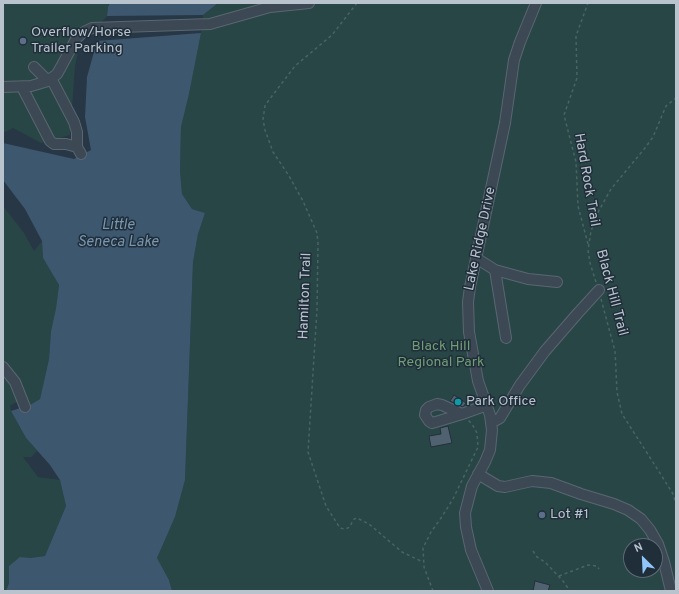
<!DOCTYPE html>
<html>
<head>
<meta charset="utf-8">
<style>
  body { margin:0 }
  #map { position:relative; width:679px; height:594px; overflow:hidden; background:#273745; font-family:Overpass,sans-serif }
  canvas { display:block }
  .frame { position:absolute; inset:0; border:4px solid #b9c3ce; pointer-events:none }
  .north { position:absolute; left:623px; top:538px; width:40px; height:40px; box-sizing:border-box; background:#202e3a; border:1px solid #5d6a75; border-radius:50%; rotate:336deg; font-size:11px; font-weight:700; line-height:16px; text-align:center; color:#b9c3ce }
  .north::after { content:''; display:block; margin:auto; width:14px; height:18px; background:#91c6fb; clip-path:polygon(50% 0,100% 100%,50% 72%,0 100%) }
</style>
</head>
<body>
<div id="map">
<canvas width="679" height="594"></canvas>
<div class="frame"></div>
<div class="north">N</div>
</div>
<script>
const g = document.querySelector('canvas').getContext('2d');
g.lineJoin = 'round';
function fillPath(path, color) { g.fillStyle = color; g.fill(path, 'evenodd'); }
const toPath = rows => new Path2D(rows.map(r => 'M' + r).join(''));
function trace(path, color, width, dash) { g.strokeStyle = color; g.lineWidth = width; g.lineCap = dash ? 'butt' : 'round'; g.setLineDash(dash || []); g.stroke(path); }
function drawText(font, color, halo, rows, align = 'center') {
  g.font = font + ' Overpass,sans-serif'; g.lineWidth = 3; g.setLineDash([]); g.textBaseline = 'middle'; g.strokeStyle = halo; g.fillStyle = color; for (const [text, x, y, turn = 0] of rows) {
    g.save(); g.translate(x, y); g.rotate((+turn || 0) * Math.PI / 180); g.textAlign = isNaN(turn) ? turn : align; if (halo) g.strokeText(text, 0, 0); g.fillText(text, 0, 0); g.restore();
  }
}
const green = toPath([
  [3,3,110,3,108,7,107,16,96,28,82,34,75,66,70,135,41,143,13,128,3,133],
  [218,3,676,3,676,591,172,591,169,580,157,558,175,517,185,480,193,262,198,234,205,213,192,209,182,194,180,171,181,127,189,94,201,33,203,15],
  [631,546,655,546,655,570,631,570],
  [3,206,24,233,34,251,42,241,43,258,59,285,56,308,51,331,49,359,40,399,30,405,26,398,11,405,10,405,11,411,26,438,37,451,31,457,23,457,38,477,60,480,66,506,45,556,30,558,9,566,9,583,6,591,3,591]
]);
const water = toPath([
  [110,3,218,3,203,15,107,16,108,7],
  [201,33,189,94,181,127,180,171,182,194,192,209,205,213,198,234,193,262,185,480,175,517,157,558,169,580,172,591,6,591,9,583,9,566,20,557,30,558,45,556,66,506,60,480,50,465,26,438,11,411,30,405,40,399,49,359,51,331,56,308,59,285,43,258,42,241,25,209,3,180,3,143,74,159,91,150,85,117,87,77,97,41]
]);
const building = toPath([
  [454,395,466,403,463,407,450,401,454,395],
  [448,426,452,443,431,447,429,436,441,434,440,428,448,426],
  [535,581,550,585,548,591,533,591,535,581]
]);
const path = toPath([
  [357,3,332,35,295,66,269,100,265,106,263,119,265,130,273,152,289,176,303,201,317,233,318,244,317,309,308,452,326,506,340,528,345,529,350,527,353,520,356,518,359,519,369,524,402,552,423,562],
  [588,244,578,206,576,162,564,115,577,78,576,36,588,3],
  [596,282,590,263,588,250,591,231,597,214,611,189,645,148,653,137,666,106,676,98],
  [601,299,615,351,617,392,622,414,658,470,673,494,676,504],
  [533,551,537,557,545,562,563,581,570,591],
  [559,576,588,565,597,566,599,569],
  [433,591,424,567,423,548,431,532,441,518,453,499,478,447,477,433,472,424,468,420]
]);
const minor = toPath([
  [34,67,48,81],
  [51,78,74,122,77,132,77,147,81,154],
  [3,87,31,86,48,81,57,74,61,67,76,39,82,33,92,28,210,24,270,7,309,3],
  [22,87,50,141,54,144,66,144,77,147],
  [476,258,495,270,528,279,557,282],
  [495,270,506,338],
  [3,367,15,382,25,407],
  [462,414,442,405,437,404,429,407,426,410,425,415,429,421,432,423,439,421,462,414,487,405],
  [491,423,500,418,503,413,520,385,545,351,578,313,599,290],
  [478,474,498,486,505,487,532,481,551,483,581,494,614,504,628,510,641,519,650,530,658,544,664,562,671,591],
  [488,591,471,550,466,527,465,513,472,486,485,462,490,450,492,430,490,415,478,381,469,332,468,302,470,287,505,123,514,60,520,42,536,3]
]);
const markers = [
  [23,41,4,"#5c6f8a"],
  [458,402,4,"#0f9aa8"],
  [542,515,4,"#5c6f8a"]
];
const poiNames = [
  ["Overflow/Horse",31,33],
  ["Trailer Parking",31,49],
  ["Park Office",466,402],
  ["Lot #1",550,515]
];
const streetNames = [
  ["Hard Rock Trail",586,180,80],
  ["Lake Ridge Drive",481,239,-78],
  ["Black Hill Trail",611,293,75],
  ["Hamilton Trail",306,296,-88]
];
const parkNames = [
  ["Black Hill",441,347],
  ["Regional Park",441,363]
];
const waterNames = [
  ["Little",118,226],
  ["Seneca Lake",118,243]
];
fillPath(green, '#294646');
fillPath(water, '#3d576e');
fillPath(building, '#506170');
trace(building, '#22303c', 1);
trace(minor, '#5a6672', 12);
trace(path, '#4a6363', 1.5, [3, 3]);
trace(minor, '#3c4954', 10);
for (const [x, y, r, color] of markers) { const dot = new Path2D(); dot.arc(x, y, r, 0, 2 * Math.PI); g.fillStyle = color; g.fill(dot); trace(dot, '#202e3a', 1.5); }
drawText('14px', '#b9c3ce', '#202e3a', poiNames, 'left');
drawText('14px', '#b9c3ce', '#202e3a', streetNames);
drawText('14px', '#709f75', '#202e3a', parkNames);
drawText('italic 15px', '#7997b1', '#202e3a', waterNames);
</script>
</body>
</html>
